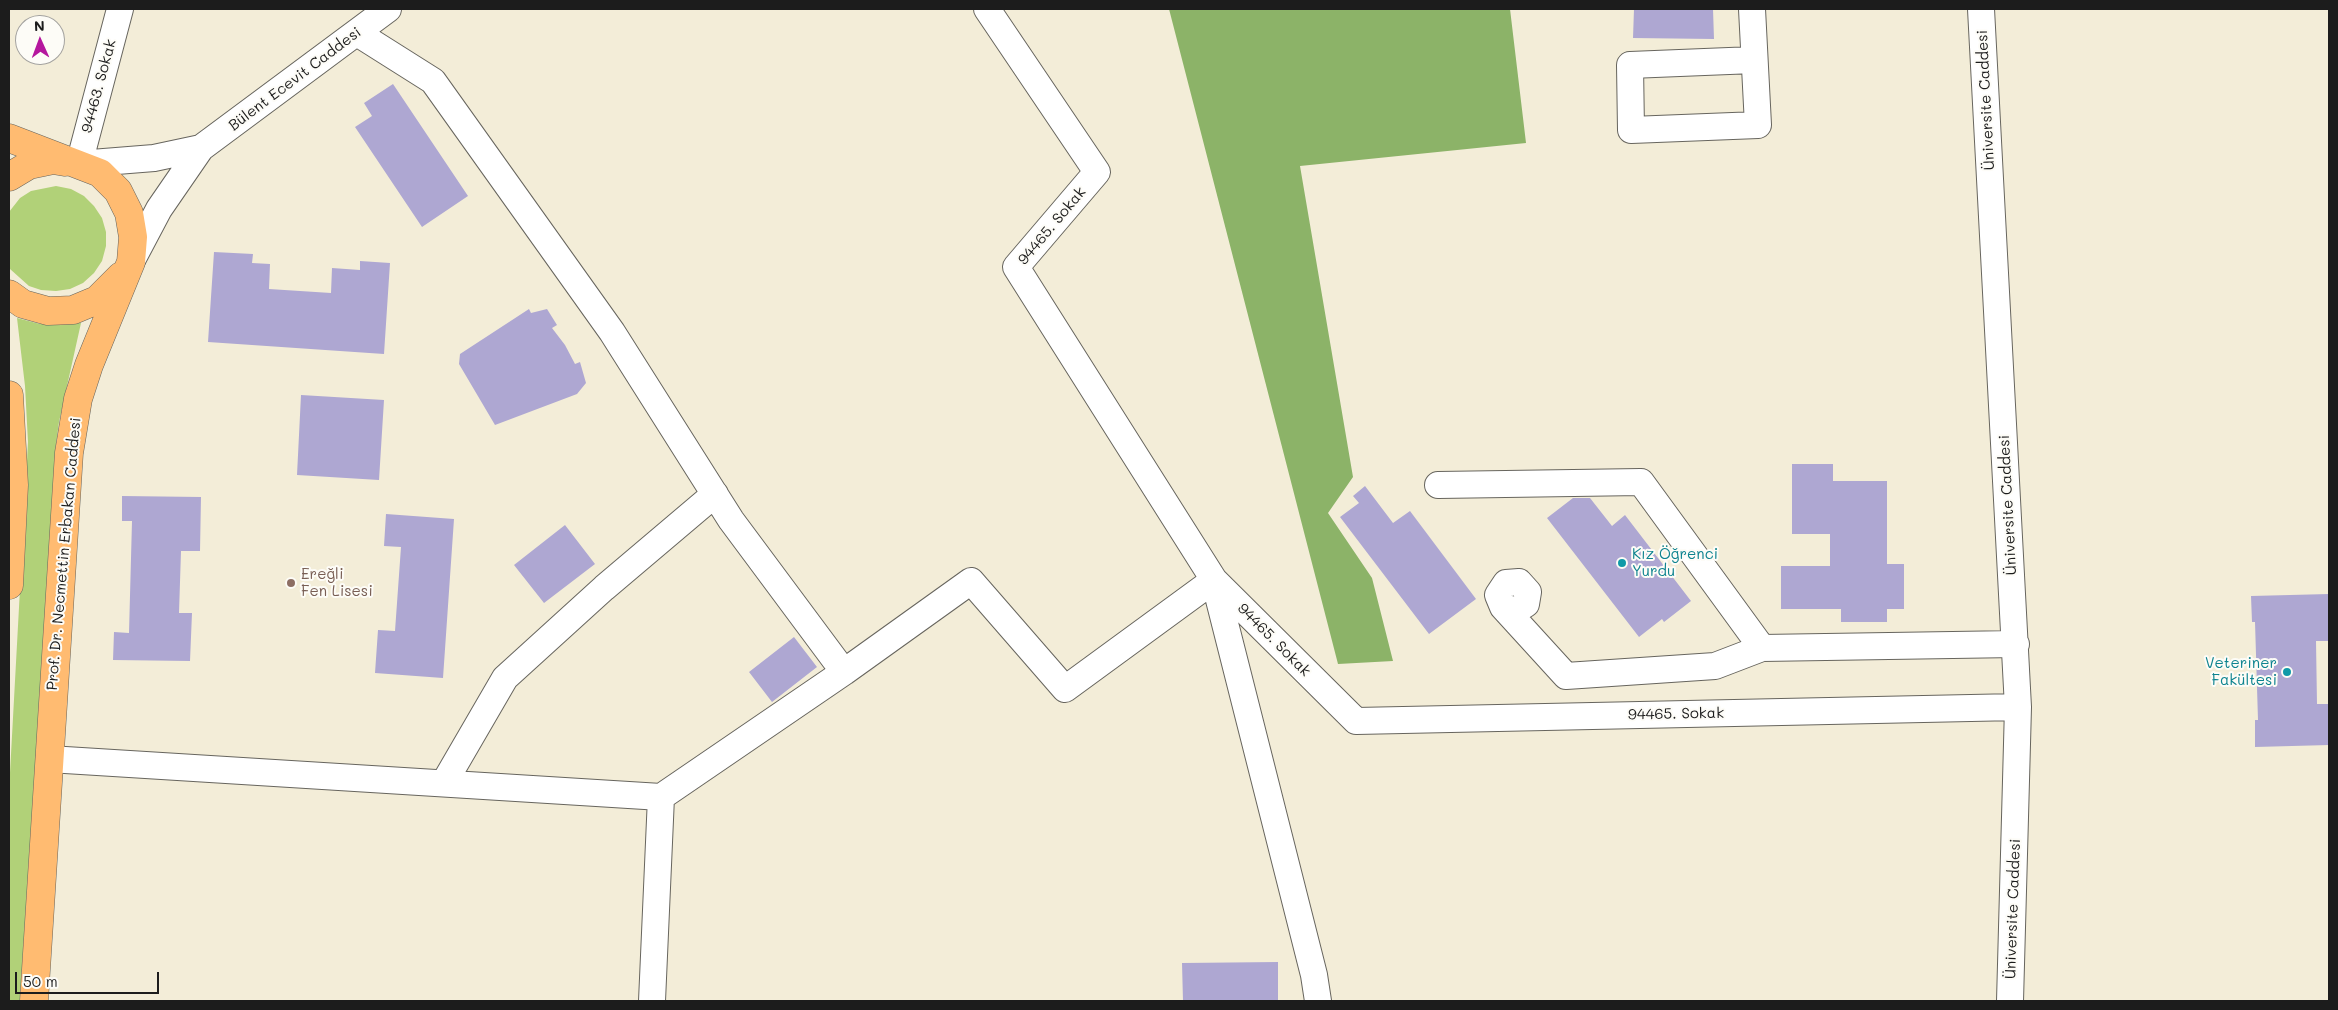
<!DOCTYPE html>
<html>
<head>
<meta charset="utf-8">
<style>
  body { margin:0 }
  #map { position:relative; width:2338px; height:1010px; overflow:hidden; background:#f3edd8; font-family:Mali,sans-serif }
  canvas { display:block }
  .frame { position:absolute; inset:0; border:10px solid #1c1c1c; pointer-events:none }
  .north { position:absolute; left:15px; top:15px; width:50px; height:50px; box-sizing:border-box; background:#fdfcf7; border:1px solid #a3a29f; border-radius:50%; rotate:358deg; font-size:14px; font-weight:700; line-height:20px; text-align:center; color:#1c1c1c }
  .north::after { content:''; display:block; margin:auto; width:18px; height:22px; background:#b5179e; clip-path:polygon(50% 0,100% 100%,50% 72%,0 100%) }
  .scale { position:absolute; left:15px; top:972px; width:144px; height:22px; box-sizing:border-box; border:2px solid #1c1c1c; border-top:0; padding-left:6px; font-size:15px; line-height:18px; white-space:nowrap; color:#1c1c1c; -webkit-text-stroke:4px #fdfcf7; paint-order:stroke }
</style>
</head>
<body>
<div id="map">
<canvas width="2338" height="1010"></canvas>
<div class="frame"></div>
<div class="north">N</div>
<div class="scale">50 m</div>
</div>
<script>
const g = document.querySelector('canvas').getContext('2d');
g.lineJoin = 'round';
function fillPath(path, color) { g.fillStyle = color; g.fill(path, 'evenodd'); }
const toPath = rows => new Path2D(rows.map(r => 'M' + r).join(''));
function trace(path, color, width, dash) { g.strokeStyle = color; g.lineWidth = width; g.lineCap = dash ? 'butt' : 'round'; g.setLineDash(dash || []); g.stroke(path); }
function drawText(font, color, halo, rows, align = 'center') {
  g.font = font + ' Mali,sans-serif'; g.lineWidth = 4; g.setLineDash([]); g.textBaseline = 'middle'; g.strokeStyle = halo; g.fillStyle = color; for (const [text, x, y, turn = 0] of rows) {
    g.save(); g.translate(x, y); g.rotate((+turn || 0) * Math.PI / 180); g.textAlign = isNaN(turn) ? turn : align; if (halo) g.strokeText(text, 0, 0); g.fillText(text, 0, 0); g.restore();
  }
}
const green = toPath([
  [56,186,71,189,84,196,94,206,102,218,106,232,106,246,102,261,94,273,83,283,70,289,56,291,41,290,29,286,10,269,9,212,20,198,31,191],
  [17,318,40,324,81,323,59,422,56,444,20,1001,9,1001,9,791,28,442,25,386]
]);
const forest = toPath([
  [1169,9,1510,9,1526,143,1300,166,1353,477,1328,513,1372,578,1393,661,1338,664]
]);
const building = toPath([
  [1634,9,1713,9,1714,39,1633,38],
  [393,84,468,196,422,227,355,127,372,116,364,103],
  [214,252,253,254,252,263,270,264,269,289,331,293,332,268,360,270,360,261,390,263,384,354,208,342],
  [529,309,531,313,547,309,557,325,552,328,565,345,575,364,580,362,586,383,577,394,495,425,459,364,460,354],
  [301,395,384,400,379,480,297,475],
  [1792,464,1833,464,1833,481,1887,481,1887,564,1904,564,1904,609,1887,609,1887,622,1841,622,1841,609,1781,609,1781,566,1830,566,1830,534,1792,534],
  [1365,486,1393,523,1410,511,1476,599,1429,634,1340,517,1359,503,1353,496],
  [122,496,201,497,200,551,181,551,179,613,192,613,190,661,113,660,114,632,129,633,132,521,122,521],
  [1573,498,1590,498,1612,526,1625,515,1691,601,1664,622,1662,619,1639,637,1547,518],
  [386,514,454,519,443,678,375,673,378,630,395,631,401,547,384,546],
  [565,525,595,564,544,603,514,565],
  [2329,594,2329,641,2316,641,2317,704,2329,704,2329,745,2255,747,2255,720,2258,720,2255,622,2252,622,2251,596],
  [794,637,817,667,772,702,749,672],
  [1278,962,1278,1001,1183,1001,1182,963]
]);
const minor = toPath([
  [120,9,79,164,154,158,201,148],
  [987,9,1097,172,1016,267,1214,580,1356,721,2018,707],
  [1752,9,1758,125,1631,130,1630,65,1754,60],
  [1981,9,2018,707,2010,1001],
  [357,33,433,81,612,332,731,520,844,672],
  [131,262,159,209,201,148,388,9],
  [1438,485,1641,482,1762,648,2016,644],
  [1503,607,1515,611,1526,604,1528,592,1519,582,1506,583,1498,595,1503,607,1566,676,1715,666,1762,648],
  [49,759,661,797,844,672,971,581,1065,689,1214,580,1314,975,1318,1001],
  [444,783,505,678,604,588,715,494],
  [652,1001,661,797]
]);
const major = toPath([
  [9,138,100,173,118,191,129,213,133,237,131,262,89,365,78,399,69,453,34,1001],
  [9,177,29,165,53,160,65,162],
  [9,294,23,304,48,311,73,310,97,300,121,276],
  [9,395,14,485,9,585]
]);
const markers = [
  [1622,563,5,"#0f9aa8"],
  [291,583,5,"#8d6e63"],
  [2287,672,5,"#0f9aa8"]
];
const streetNames = [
  ["Bülent Ecevit Caddesi",295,79,-37],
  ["94463. Sokak",99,86,-75],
  ["Üniversite Caddesi",1986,100,-93],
  ["94465. Sokak",1052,226,-50],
  ["Üniversite Caddesi",2008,505,-93],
  ["Prof. Dr. Necmettin Erbakan Caddesi",64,554,-85],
  ["94465. Sokak",1274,640,45],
  ["94465. Sokak",1676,714,-1],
  ["Üniversite Caddesi",2013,909,-88]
];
const cultureNames = [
  ["Kız Öğrenci",1632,554],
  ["Yurdu",1632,571],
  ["Veteriner",2277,663,"right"],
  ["Fakültesi",2277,680,"right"]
];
const educationNames = [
  ["Ereğli",301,574],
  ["Fen Lisesi",301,591]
];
fillPath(green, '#b1d178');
fillPath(forest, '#8cb368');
fillPath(building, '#aea7d2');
trace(minor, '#67655e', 28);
trace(major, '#67655e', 29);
trace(minor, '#fff', 26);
trace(major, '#ffbb71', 28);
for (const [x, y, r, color] of markers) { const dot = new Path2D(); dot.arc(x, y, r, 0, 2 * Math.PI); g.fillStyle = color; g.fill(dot); trace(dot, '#fdfcf7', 2); }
drawText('15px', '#1c1c1c', '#fdfcf7', streetNames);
drawText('15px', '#0d838f', '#fdfcf7', cultureNames, 'left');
drawText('15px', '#785e54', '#fdfcf7', educationNames, 'left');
</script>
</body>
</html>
